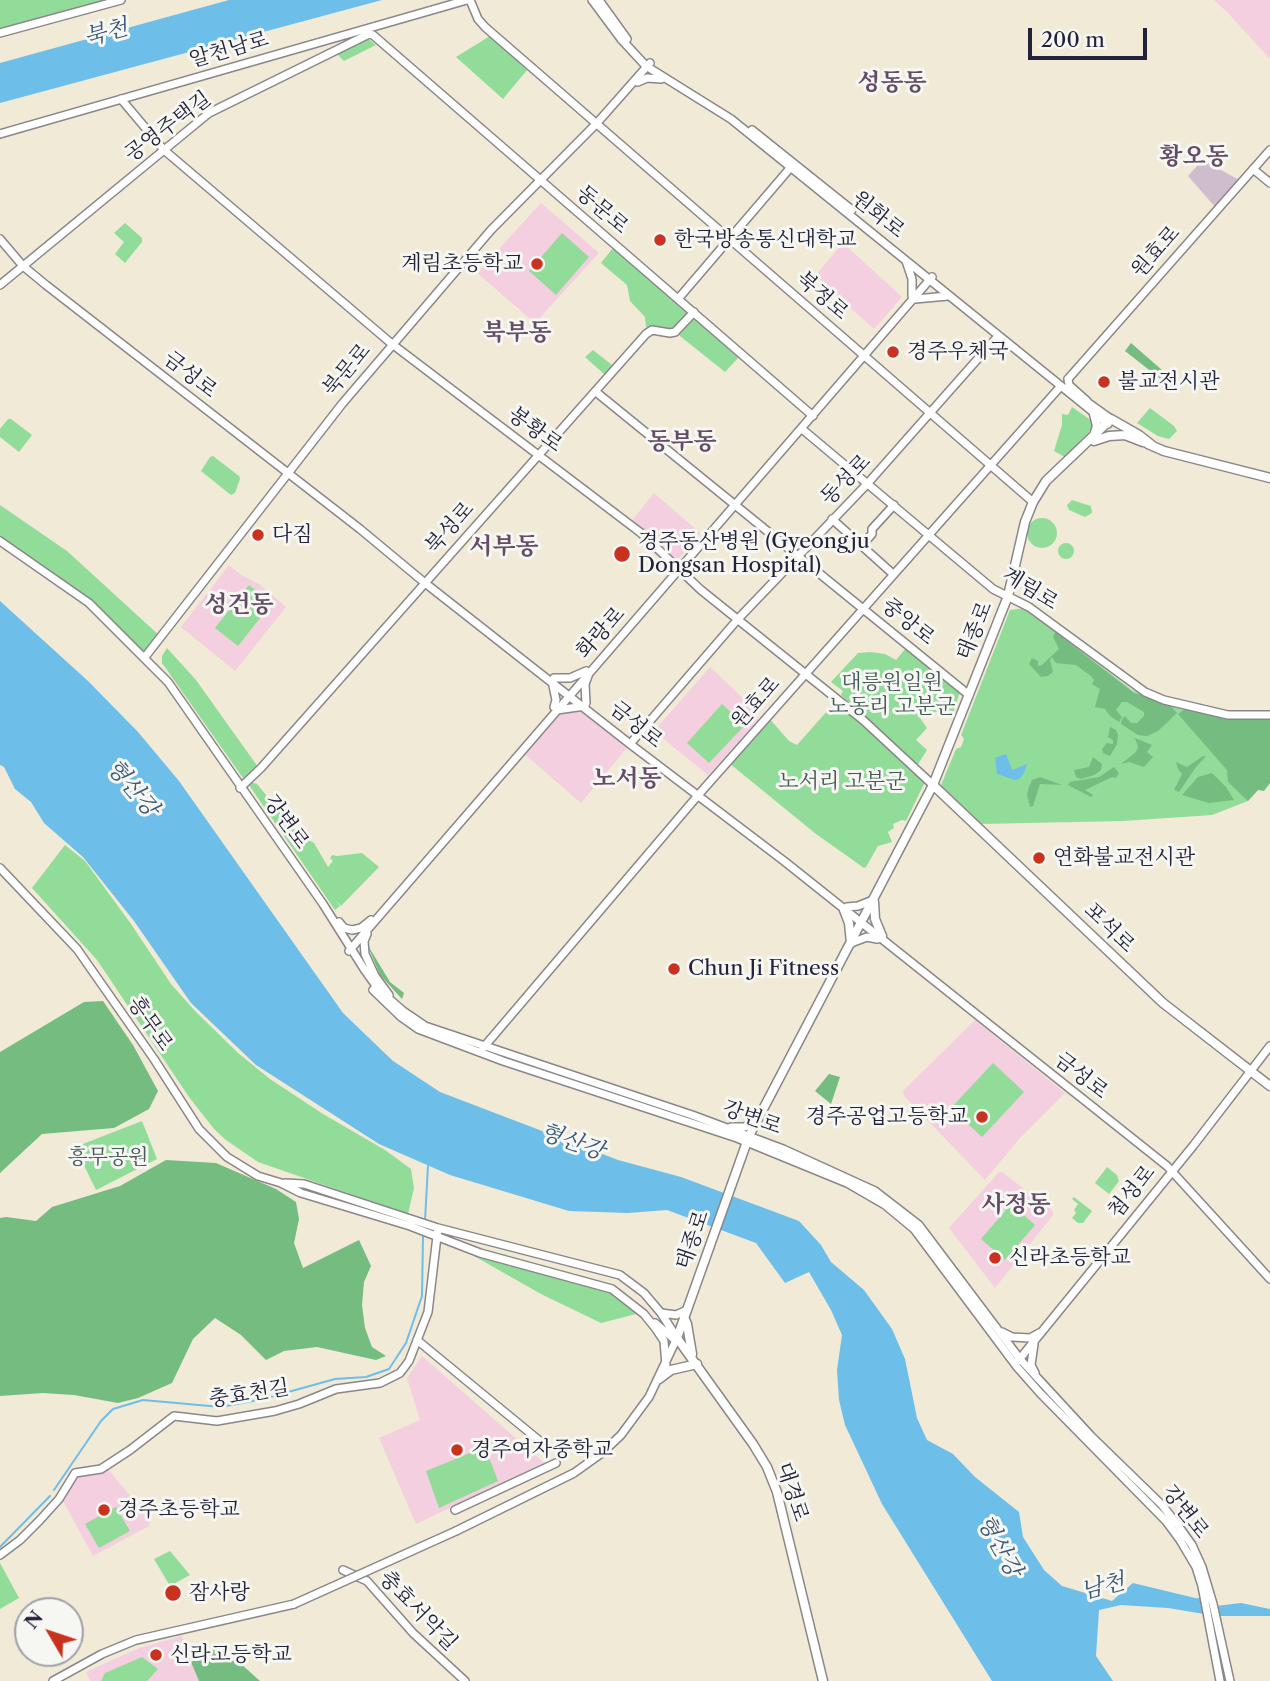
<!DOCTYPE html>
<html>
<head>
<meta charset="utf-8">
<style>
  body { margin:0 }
  #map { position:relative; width:1270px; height:1681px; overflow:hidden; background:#f1ead7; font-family:"Libre Caslon Text",serif }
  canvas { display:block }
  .north { position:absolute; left:14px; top:1597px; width:70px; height:70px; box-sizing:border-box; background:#f6f6f2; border:2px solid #a1a1a9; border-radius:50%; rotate:309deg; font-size:19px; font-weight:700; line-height:28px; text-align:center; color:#22223b }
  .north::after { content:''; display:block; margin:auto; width:24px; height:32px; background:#c8321e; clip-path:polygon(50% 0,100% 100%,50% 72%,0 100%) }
  .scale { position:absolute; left:1028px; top:28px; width:119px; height:32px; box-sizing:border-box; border:4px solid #22223b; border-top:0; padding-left:9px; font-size:21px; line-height:24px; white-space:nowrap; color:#22223b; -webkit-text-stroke:5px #f6f6f2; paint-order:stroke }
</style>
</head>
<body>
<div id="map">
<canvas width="1270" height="1681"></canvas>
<div class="north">N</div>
<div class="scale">200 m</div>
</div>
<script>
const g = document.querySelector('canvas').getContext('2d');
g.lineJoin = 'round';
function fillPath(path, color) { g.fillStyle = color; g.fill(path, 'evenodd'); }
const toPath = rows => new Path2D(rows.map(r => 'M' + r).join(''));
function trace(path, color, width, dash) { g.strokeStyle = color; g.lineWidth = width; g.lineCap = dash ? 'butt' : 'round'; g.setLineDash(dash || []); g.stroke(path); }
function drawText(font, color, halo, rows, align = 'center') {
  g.font = font + ' "Libre Caslon Text","Noto Serif KR",serif'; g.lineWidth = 6; g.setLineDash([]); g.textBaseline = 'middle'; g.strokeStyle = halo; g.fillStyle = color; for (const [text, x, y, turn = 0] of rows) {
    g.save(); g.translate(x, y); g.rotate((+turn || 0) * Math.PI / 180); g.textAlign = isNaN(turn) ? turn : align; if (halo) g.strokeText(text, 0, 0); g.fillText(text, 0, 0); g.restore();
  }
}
const built = toPath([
  [1214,0,1270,0,1270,59,1227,12],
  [541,203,599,253,535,323,477,273],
  [843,243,902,297,874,329,815,276],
  [654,493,700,533,676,562,630,523],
  [229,565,241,575,259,584,286,607,235,671,181,627],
  [710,667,744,699,747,706,757,716,758,720,708,775,654,731],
  [585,706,630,744,581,803,521,751,556,710],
  [975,1020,1065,1093,1020,1138,985,1180,904,1096,903,1091],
  [999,1172,1002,1172,1053,1211,1053,1215,995,1288,949,1228],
  [422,1356,544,1463,416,1524,379,1438,420,1420,407,1378],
  [108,1469,150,1520,149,1526,93,1556,62,1499,77,1475],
  [182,1636,199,1681,90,1681,86,1672,139,1648]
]);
const industrial = toPath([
  [1199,158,1241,181,1216,208,1188,176,1197,166,1195,162]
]);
const green = toPath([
  [0,0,107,0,0,30],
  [365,36,376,45,344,61,335,52],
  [490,36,527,70,503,99,456,57],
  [125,223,142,238,142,242,125,263,115,254,124,242,114,233],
  [562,233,589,257,556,295,529,271],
  [613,248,740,356,725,372,675,332,646,327,645,317,630,301,627,285,601,263],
  [593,350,612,365,605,375,585,357],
  [1072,407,1092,421,1092,429,1065,457,1054,451,1062,425,1062,414,1068,415],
  [1150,408,1174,426,1177,431,1169,439,1158,436,1137,423],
  [8,419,11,419,32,435,19,452,0,437,0,429],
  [213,456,239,476,240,479,235,493,231,495,201,471,210,457],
  [1072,500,1091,506,1092,513,1085,517,1069,510,1067,505],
  [0,505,67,551,161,637,145,657,89,603,0,541],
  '1027 533a15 15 0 1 1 30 0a15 15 0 1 1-30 0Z',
  '1058 551a8 8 0 1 1 16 0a8 8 0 1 1-16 0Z',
  [249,585,272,603,238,646,215,628],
  [1025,608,1132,690,1147,697,1185,709,1254,720,1270,717,1270,776,1248,801,1212,815,1123,821,980,824,943,790,941,785,956,749,961,747,964,739,961,735,1010,610],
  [167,648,196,680,258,767,246,778,243,778,162,663,162,656],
  [906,648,960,692,953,713,938,711,920,718,927,728,916,740,927,750,917,766,841,695,843,691,831,682,858,653,870,652,885,654,896,660],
  [836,701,925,782,906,821,902,820,893,824,894,828,888,832,892,842,878,846,866,867,864,868,816,834,729,763,768,717,789,741,797,745],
  [722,704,745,725,709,763,687,743],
  [251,782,257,784,297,833,314,843,328,867,333,861,330,858,332,855,337,856,362,853,379,867,341,906,336,900,340,906,335,910,249,785],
  [65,845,85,861,131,924,171,984,195,1011,238,1053,270,1079,323,1114,385,1150,411,1169,414,1188,408,1214,258,1162,226,1140,214,1129,189,1097,97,960,32,888],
  [993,1063,1024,1092,982,1137,951,1108],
  [142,1121,157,1159,96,1190,75,1147],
  [1107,1167,1117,1175,1119,1181,1109,1194,1095,1183],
  [1074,1197,1092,1211,1083,1223,1078,1223,1072,1218,1076,1213,1074,1210,1078,1204,1072,1199],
  [1011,1204,1035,1225,1005,1260,981,1239],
  [467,1252,612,1291,640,1313,601,1323,541,1294],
  [485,1447,498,1481,439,1508,426,1471],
  [116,1507,130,1531,99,1548,85,1524],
  [170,1551,190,1575,170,1586,154,1559],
  [0,1563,19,1598,0,1609],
  [142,1657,158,1669,147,1681,101,1681,105,1673]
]);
const forest = toPath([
  [1131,343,1177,383,1176,391,1125,351],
  [1055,632,1134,693,1167,702,1177,713,1158,731,1147,736,1138,735,1121,724,1122,719,1125,716,1131,723,1137,723,1144,716,1144,712,1127,702,1122,702,1116,710,1122,717,1119,722,1110,716,1105,709,1095,707,1100,689,1092,684,1094,680,1091,676,1076,665,1056,663,1052,657,1050,660,1053,672,1048,676,1041,677,1029,664,1032,658,1038,661,1038,666,1042,665,1059,649,1053,637],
  [1185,709,1254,720,1270,717,1270,783,1264,791,1258,790,1248,801,1228,782,1227,770,1178,714],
  [1110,727,1116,730,1118,735,1117,744,1110,756,1103,753,1102,749,1107,743,1113,744,1113,740,1108,737],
  [1135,738,1152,745,1147,752,1153,757,1144,767,1129,762,1121,764,1136,752,1138,747],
  [1203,756,1206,756,1196,767,1179,792,1174,790,1182,774,1178,769,1176,762,1187,767],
  [1093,757,1102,764,1101,770,1094,775,1081,779,1076,777,1074,770,1089,767],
  [1114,767,1119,773,1116,778,1112,777,1085,790,1093,795,1091,797,1068,785,1070,782,1099,777],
  [1212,773,1226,787,1234,800,1209,803,1182,795,1198,777],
  [1040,777,1062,785,1040,784,1033,806,1030,807,1027,795,1029,787,1032,780],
  [367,944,390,982,404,993,402,999,380,975],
  [103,1001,133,1045,158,1091,149,1109,114,1128,42,1134,0,1173,0,1052,84,1002],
  [829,1074,840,1077,831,1104,815,1091],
  [166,1160,216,1163,276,1189,296,1202,299,1219,294,1243,303,1268,359,1240,371,1266,364,1282,362,1305,365,1328,372,1347,386,1356,376,1360,317,1347,284,1351,266,1360,241,1335,215,1318,193,1339,172,1383,138,1398,118,1403,74,1395,43,1393,0,1396,0,1218,6,1217,36,1221,52,1207,120,1186],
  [213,1648,240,1663,260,1681,199,1681,191,1662]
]);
const water = toPath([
  [229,0,382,0,0,103,0,63],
  [0,601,88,681,138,732,179,781,343,1013,393,1061,440,1092,618,1160,681,1177,799,1221,821,1245,831,1262,864,1290,892,1329,905,1359,917,1418,927,1440,953,1454,975,1477,1019,1512,1023,1537,1044,1570,1062,1586,1112,1601,1133,1583,1195,1598,1211,1599,1216,1606,1241,1603,1270,1609,1270,1616,1216,1616,1168,1608,1121,1605,1099,1610,1096,1656,1113,1681,992,1681,882,1504,845,1425,839,1400,837,1370,842,1335,831,1310,809,1272,785,1283,756,1243,667,1210,628,1213,569,1211,450,1175,379,1144,256,1065,191,1003,134,921,83,857,44,823,31,802,15,789,4,767,0,765],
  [1006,754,1012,770,1027,764,1024,773,1019,779,1015,780,997,774,995,758]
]);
const stream = toPath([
  [425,1220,428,1166],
  [54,1490,101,1421,113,1409,143,1400,221,1407,263,1399,335,1379,366,1377,389,1369,406,1343,422,1296,423,1236],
  [0,1547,50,1496]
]);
const secondary = toPath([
  [470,0,478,19,485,27,1033,502],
  [592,0,621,39,646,66,731,119,1108,424],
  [599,0,627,39],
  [0,33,121,0],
  [638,82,647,78,661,79],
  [121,99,164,150,392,344,641,533,701,590,863,720,933,785],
  [752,130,852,210],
  [0,134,467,0],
  [1253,169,1270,183],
  [0,239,23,266,46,285,360,529,425,583,630,744,784,861,1167,1166,1270,1279],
  [906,261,912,279,912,296],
  [0,285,209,113,369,34,373,35,813,416],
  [678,299,791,167],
  [915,299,948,296],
  [1068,379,1270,150],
  [1068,379,1069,385,1087,401],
  [596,392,969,695],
  [1083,399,1111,419],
  [802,429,993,589,1029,607,1145,692,1164,700,1228,715,1270,715],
  [832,519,893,574],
  [0,541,89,603,168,682,323,904,364,969,379,990,403,1011,425,1026,692,1115,783,1149,875,1191,919,1225,1020,1359,1091,1436,1162,1505,1177,1524,1192,1545,1202,1567,1213,1604,1230,1681],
  [861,546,872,534,872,529,894,505],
  [145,657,342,404,491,230,597,123,650,63],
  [554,678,570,678,586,671],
  [552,681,556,700,554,707],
  [586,703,585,684,588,676],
  [557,710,585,706],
  [630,744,738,619,868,483,998,336],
  [240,788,261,768,646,334,652,330,670,333,675,332,694,312],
  [0,868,77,949,154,1059,199,1129,227,1157,258,1176,281,1183,301,1193,410,1226,480,1253,612,1289,644,1314,656,1329,664,1341,666,1365],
  [847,907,858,906,873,900],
  [339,922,344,928,352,930,361,928,371,920],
  [367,934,364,941,365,954,375,976,389,995],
  [851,943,867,937,877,939],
  [349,951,932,277],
  [373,990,401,1017,418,1029,503,1061,737,1138,847,1183,885,1205,914,1229,1017,1367,1040,1393,1166,1521,1180,1540,1196,1567,1202,1586,1220,1681],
  [483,1048,700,793,1060,387],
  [731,1127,745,1127,758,1117],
  [285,1183,304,1184,438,1228,620,1275,644,1293,661,1313,676,1315,687,1310],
  [655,1323,675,1340],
  [1002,1332,1012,1337,1030,1338,1039,1333],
  [417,1340,541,1442],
  [1034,1344,1031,1365,1035,1373],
  [1018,1361,1193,1146,1270,1046],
  [455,1510,556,1463],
  [456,1531,574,1473,602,1453,621,1435,649,1397,677,1338,661,1313],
  [0,1555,20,1540,40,1520,59,1499,75,1473,101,1469,130,1450,174,1416,217,1421,275,1411,299,1404,336,1389,380,1383,400,1373,409,1361,428,1312,438,1228],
  [343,1570,367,1581,413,1633,465,1681],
  [53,1681,102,1654,136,1640,294,1604]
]);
const primary = toPath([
  [1094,436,1097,426,1094,414],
  [1094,441,1109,436,1125,435,1143,442],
  [1148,444,1164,451,1270,478],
  [933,785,1163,1003,1270,1086],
  [874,902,875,919,882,936],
  [844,910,849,923,851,943],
  [684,1317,687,1324,692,1354],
  [659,1379,671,1370,697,1364],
  [823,1681,777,1492,767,1467,753,1444,677,1338,749,1136,933,785,1008,596,1025,522,1033,502,1046,481,1111,419,1139,435,1153,446]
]);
const secondaryBridge = toPath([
  [294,1604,456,1531]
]);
const markers = [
  [660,240,7,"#c8321e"],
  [537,264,7,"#c8321e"],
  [893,352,7,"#c8321e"],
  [1104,382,7,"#c8321e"],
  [258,535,7,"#c8321e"],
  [622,554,9,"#c8321e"],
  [1039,858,7,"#c8321e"],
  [674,969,7,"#c8321e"],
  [982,1117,7,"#c8321e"],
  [995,1258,7,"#c8321e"],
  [457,1450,7,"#c8321e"],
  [104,1510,7,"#c8321e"],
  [173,1593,9,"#c8321e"],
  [156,1655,7,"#c8321e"]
];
const streetNames = [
  ["알천남로",229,50,-16],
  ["공영주택길",168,127,-37],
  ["동문로",602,210,41],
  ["원화로",878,215,39],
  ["원효로",1156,252,-48],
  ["북정로",822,296,41],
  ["북문로",347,370,-50],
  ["금성로",190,375,38],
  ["봉황로",535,430,36],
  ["동성로",846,480,-46],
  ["북성로",450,528,-48],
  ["계림로",1030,589,32],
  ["중앙로",908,622,39],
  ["태종로",975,631,-68],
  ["화랑로",601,633,-48],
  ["원효로",756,703,-48],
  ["금성로",636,725,39],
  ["강변로",286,822,54],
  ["포석로",1109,928,44],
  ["흥무로",150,1024,55],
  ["금성로",1081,1076,38],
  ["강변로",752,1118,20],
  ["첨성로",1132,1192,-51],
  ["태종로",693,1240,-71],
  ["충효천길",249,1394,-9],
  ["대경로",792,1492,72],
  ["강변로",1185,1512,52],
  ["충효서악길",418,1611,46]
];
const poiNames = [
  ["한국방송통신대학교",674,240],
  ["계림초등학교",523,264,"right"],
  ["경주우체국",907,352],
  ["불교전시관",1118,382],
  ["다짐",272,535],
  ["경주동산병원 (Gyeongju",638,542],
  ["Dongsan Hospital)",638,566],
  ["연화불교전시관",1053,858],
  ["Chun Ji Fitness",688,969],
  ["경주공업고등학교",968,1117,"right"],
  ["신라초등학교",1009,1258],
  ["경주여자중학교",471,1450],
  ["경주초등학교",118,1510],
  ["잠사랑",189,1593],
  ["신라고등학교",170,1655]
];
const parkNames = [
  ["대릉원일원",892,683],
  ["노동리 고분군",892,707],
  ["노서리 고분군",842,782],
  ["흥무공원",108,1158]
];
const waterNames = [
  ["북천",106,33,-15],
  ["형산강",132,788,50],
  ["형산강",572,1142,19],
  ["형산강",999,1546,61],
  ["남천",1103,1587,-14]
];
const quarterNames = [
  ["성동동",892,83],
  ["황오동",1194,157],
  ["북부동",517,333],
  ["동부동",682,442],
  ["서부동",504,547],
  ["성건동",239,605],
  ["노서동",627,779],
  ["사정동",1016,1205]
];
fillPath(built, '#f3cfdf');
fillPath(industrial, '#cfbdce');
fillPath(green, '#91dc98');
fillPath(forest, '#74bc80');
fillPath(water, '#6dbee8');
trace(stream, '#6dbee8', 2);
trace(secondary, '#8a8689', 10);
trace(primary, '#8a8689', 11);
trace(secondary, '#fff', 7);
trace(primary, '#fff', 8);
trace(secondaryBridge, '#8a8689', 10, []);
trace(secondaryBridge, '#fff', 7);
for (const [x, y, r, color] of markers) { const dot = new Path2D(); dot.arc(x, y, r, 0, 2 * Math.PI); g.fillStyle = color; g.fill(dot); trace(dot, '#f6f6f2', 2.5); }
drawText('21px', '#22223b', '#f6f6f2', streetNames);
drawText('21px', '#22223b', '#f6f6f2', poiNames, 'left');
drawText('21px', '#435a57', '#f6f6f2', parkNames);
drawText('italic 23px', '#3c5978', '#f6f6f2', waterNames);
drawText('bold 24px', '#634c65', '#f6f6f2', quarterNames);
</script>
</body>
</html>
